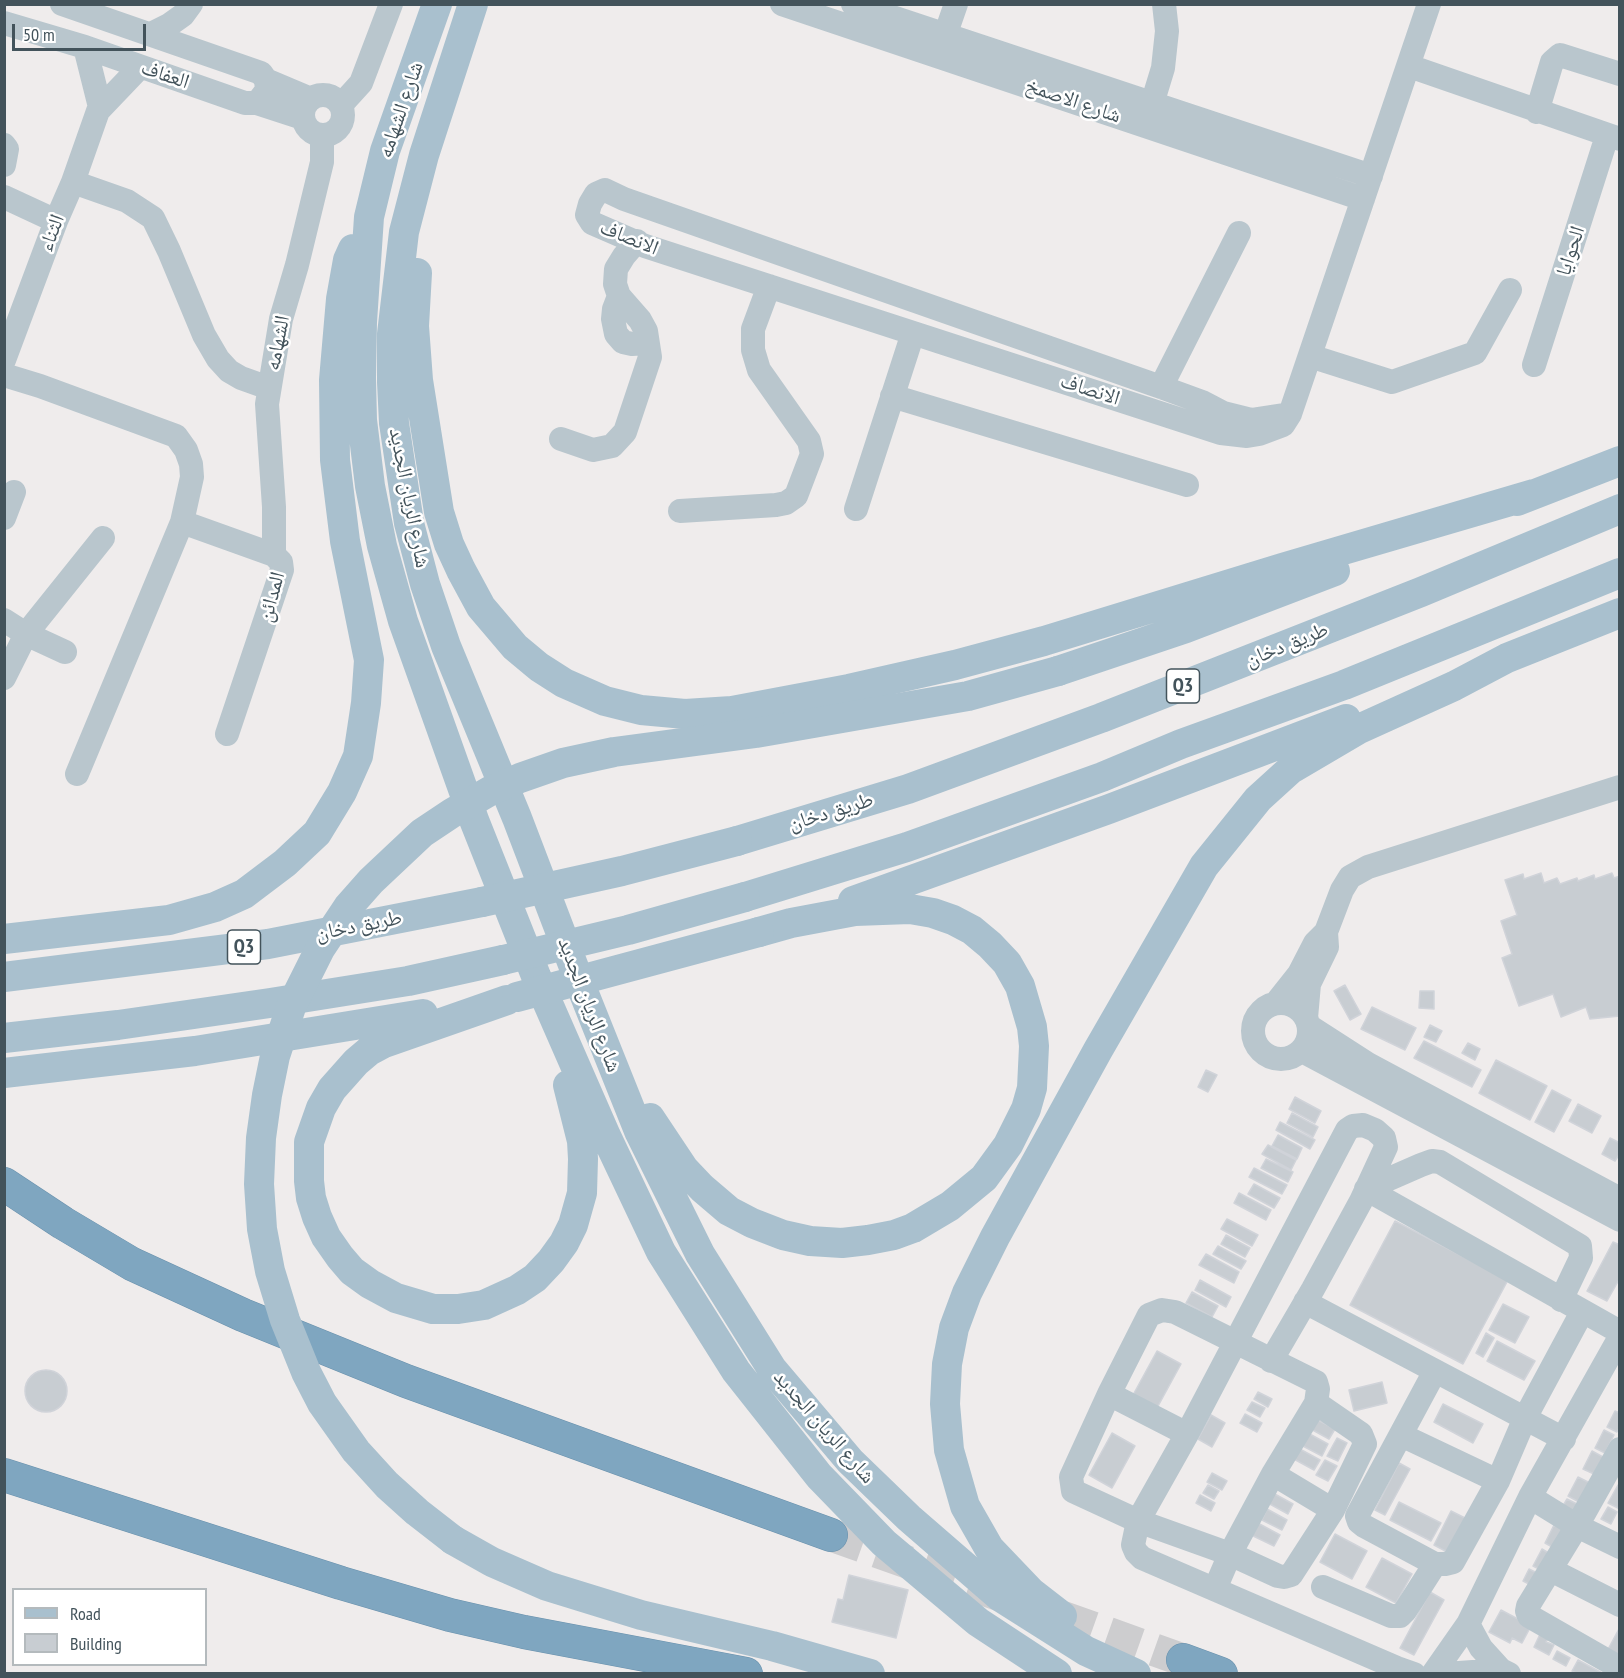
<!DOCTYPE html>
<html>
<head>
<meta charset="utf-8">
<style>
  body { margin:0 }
  #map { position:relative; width:1624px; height:1678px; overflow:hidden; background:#efecec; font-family:"PT Sans Narrow",sans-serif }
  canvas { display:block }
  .frame { position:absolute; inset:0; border:6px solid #43535b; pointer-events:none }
  .legend { position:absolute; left:12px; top:1588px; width:195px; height:78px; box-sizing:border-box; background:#fff; border:2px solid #b4babd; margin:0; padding:8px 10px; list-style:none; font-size:18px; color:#43535b }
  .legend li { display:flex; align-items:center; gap:12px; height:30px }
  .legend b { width:30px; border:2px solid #b4babd }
  .scale { position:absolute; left:12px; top:24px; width:134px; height:27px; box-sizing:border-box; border:3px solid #43535b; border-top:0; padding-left:8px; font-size:18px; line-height:21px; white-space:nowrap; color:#43535b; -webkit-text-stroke:4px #fff; paint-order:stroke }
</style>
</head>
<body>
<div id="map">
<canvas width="1624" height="1678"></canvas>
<div class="frame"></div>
<ul class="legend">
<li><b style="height:8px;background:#a9c0ce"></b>Road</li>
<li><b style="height:16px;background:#c8cdd2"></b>Building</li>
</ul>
<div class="scale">50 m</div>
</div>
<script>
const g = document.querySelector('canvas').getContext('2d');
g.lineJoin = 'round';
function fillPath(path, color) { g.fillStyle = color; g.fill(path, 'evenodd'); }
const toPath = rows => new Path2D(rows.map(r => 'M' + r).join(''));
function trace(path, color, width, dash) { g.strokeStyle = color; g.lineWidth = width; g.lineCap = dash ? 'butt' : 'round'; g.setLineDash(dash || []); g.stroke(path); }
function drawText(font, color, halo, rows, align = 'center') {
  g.font = font + ' "PT Sans Narrow","Noto Naskh Arabic",sans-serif'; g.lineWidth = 5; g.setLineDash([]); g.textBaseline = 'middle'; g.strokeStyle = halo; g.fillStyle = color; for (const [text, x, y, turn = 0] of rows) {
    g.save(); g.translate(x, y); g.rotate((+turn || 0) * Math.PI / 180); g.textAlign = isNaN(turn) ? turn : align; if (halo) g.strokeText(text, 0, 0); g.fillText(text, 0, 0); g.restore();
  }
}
const building = toPath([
  [1541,873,1544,883,1557,878,1560,884,1577,878,1578,881,1594,875,1595,879,1612,873,1614,878,1620,876,1620,1016,1590,1019,1586,1007,1561,1017,1553,994,1519,1006,1502,958,1512,954,1501,921,1517,915,1505,880,1523,874,1524,879,1541,873],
  [1345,985,1361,1014,1350,1020,1334,991,1345,985],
  [1420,991,1434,991,1434,1009,1419,1008,1420,991],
  [1372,1007,1416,1028,1405,1050,1361,1029,1372,1007],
  [1430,1025,1442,1031,1436,1042,1424,1037,1430,1025],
  [1424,1041,1481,1070,1472,1087,1414,1058,1424,1041],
  [1468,1043,1480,1049,1475,1060,1462,1053,1468,1043],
  [1496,1060,1547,1086,1530,1120,1479,1093,1496,1060],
  [1206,1070,1217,1075,1208,1092,1198,1087,1206,1070],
  [1552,1090,1571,1100,1554,1132,1535,1122,1552,1090],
  [1295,1097,1321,1111,1315,1123,1289,1109,1295,1097],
  [1578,1104,1601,1116,1592,1133,1569,1121,1578,1104],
  [1292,1113,1318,1127,1313,1137,1287,1123,1292,1113],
  [1280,1122,1315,1140,1310,1149,1276,1130,1280,1122],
  [1278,1135,1302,1148,1297,1159,1272,1146,1278,1135],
  [1610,1138,1620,1143,1620,1153,1615,1161,1602,1154,1610,1138],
  [1268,1145,1296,1160,1291,1170,1262,1154,1268,1145],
  [1266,1159,1293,1172,1288,1182,1261,1168,1266,1159],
  [1254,1168,1287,1185,1282,1194,1249,1177,1254,1168],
  [1254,1184,1280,1198,1274,1208,1248,1194,1254,1184],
  [1239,1193,1271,1210,1266,1220,1234,1203,1239,1193],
  [1227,1219,1258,1235,1252,1246,1221,1229,1227,1219],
  [1395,1221,1508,1280,1463,1364,1350,1305,1395,1221],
  [1226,1235,1250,1248,1245,1257,1221,1244,1226,1235],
  [1613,1242,1620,1245,1620,1278,1607,1301,1587,1291,1613,1242],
  [1218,1246,1246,1261,1241,1269,1213,1254,1218,1246],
  [1206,1254,1239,1272,1234,1283,1199,1265,1206,1254],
  [1200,1280,1231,1297,1226,1307,1195,1290,1200,1280],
  [1192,1292,1218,1306,1212,1317,1186,1303,1192,1292],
  [1503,1304,1529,1317,1515,1343,1489,1330,1503,1304],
  [1486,1333,1494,1338,1483,1357,1476,1353,1486,1333],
  [1497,1341,1535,1361,1524,1380,1487,1361,1497,1341],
  [1157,1351,1181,1364,1157,1408,1133,1395,1157,1351],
  '25 1391a21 21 0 1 1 42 0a21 21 0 1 1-42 0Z',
  [1382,1382,1387,1403,1354,1411,1349,1390,1382,1382],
  [1258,1392,1272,1399,1268,1407,1254,1399,1258,1392],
  [1252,1402,1265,1408,1260,1417,1247,1410,1252,1402],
  [1443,1404,1483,1424,1473,1443,1434,1422,1443,1404],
  [1615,1411,1620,1413,1620,1426,1617,1432,1607,1427,1615,1411],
  [1245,1414,1262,1423,1257,1432,1240,1423,1245,1414],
  [1211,1415,1225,1423,1212,1447,1198,1439,1211,1415],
  [1314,1418,1335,1429,1329,1439,1309,1428,1314,1418],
  [1604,1430,1614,1435,1605,1453,1595,1448,1604,1430],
  [1306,1432,1328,1444,1322,1456,1299,1444,1306,1432],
  [1112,1433,1135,1446,1112,1488,1089,1475,1112,1433],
  [1337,1438,1347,1443,1338,1461,1327,1456,1337,1438],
  [1298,1448,1320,1460,1314,1470,1292,1458,1298,1448],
  [1592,1451,1603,1457,1594,1474,1583,1469,1592,1451],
  [1325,1460,1337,1466,1328,1481,1316,1475,1325,1460],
  [1399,1463,1410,1469,1385,1515,1375,1510,1399,1463],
  [1212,1473,1227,1481,1222,1490,1207,1482,1212,1473],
  [1578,1477,1590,1483,1579,1502,1568,1496,1578,1477],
  [1208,1485,1219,1491,1214,1499,1203,1493,1208,1485],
  [1618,1485,1620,1485,1620,1509,1608,1503,1618,1485],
  [1273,1493,1293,1504,1288,1514,1268,1503,1273,1493],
  [1200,1495,1215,1503,1211,1511,1196,1503,1200,1495],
  [1567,1499,1577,1504,1571,1516,1560,1511,1567,1499],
  [1399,1502,1441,1523,1431,1541,1390,1520,1399,1502],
  [1608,1507,1617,1512,1611,1524,1601,1519,1608,1507],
  [1267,1509,1287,1520,1282,1530,1262,1520,1267,1509],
  [1451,1511,1469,1520,1451,1554,1434,1545,1451,1511],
  [1254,1521,1280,1535,1274,1546,1247,1533,1254,1521],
  [1554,1525,1564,1530,1554,1548,1545,1543,1554,1525],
  [1335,1534,1367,1551,1352,1579,1320,1562,1335,1534],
  [1542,1549,1552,1555,1543,1571,1533,1566,1542,1549],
  [1382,1558,1412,1574,1396,1603,1366,1587,1382,1558],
  [1529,1569,1541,1575,1535,1587,1523,1581,1529,1569],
  [849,1575,908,1590,896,1638,832,1622,838,1599,843,1600,849,1575],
  [1430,1592,1444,1600,1414,1655,1400,1648,1430,1592],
  [1501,1610,1531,1626,1522,1643,1512,1638,1510,1643,1489,1632,1501,1610],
  [1620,1627,1620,1660,1606,1653,1620,1627],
  [1541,1632,1550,1636,1546,1642,1554,1645,1549,1655,1534,1647,1541,1632],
  [1557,1651,1570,1658,1566,1666,1553,1659,1557,1651],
  [1578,1660,1604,1674,1578,1674,1572,1671,1578,1660]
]);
const highwayTunnel = toPath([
  [831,1535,1183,1660]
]);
const minor = toPath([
  [782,4,1363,199],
  [853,4,1371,176],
  [4,23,85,47,245,103,257,103,267,90,266,80,261,73,62,4],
  [151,34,169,25,183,15,191,4],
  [85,47,100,107],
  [940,50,956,4],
  [1409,66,1620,139],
  [266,80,311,99],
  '303 115a20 20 0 1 1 40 0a20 20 0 1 1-40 0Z',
  [257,103,303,118],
  [1152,104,1163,68,1167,31,1164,4],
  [341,105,361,83,391,4],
  [1537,112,1552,62,1560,55,1620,74],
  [4,145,7,149,4,165],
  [73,182,127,201,153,218,169,251,204,335,218,359,229,371,241,378,269,388],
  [4,197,56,221],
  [619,296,614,309,613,319,616,334,623,342,632,344,647,343],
  [1310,356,1392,382,1475,353,1510,290],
  [4,360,56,221,73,182,98,111,140,67],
  [1534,365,1607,136],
  [4,375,40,386,176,436,186,450,191,464,192,477,182,522,77,774],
  [1161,387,1239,233],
  [892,396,1187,485],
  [1290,414,1251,420,1223,413,1202,402,1161,387,624,199,605,190,596,194,590,204,587,215,592,223,645,246,1221,433,1247,436,1259,434,1283,425,1290,414,1429,4],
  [561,439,593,450,612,446,625,432,650,357,646,331,640,320,619,296,615,284,616,269,624,256,637,241],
  [856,509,913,333],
  [680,511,776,505,786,503,796,496,812,454,809,441,759,370,753,350,753,329,769,286],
  [4,518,14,492],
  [182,522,274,555,281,562,282,570,227,734],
  [274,555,274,507,267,404,281,319,297,265,322,162,322,135],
  [4,620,26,634,103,538],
  [4,678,26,634,65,652],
  [1326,932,1342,890,1350,877,1368,867,1620,787],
  '1253 1031a28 28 0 1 1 56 0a28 28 0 1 1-56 0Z',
  [1276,1003,1299,974,1315,943,1326,932,1327,947,1309,984,1306,1018],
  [1309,1026,1368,1064,1620,1199],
  [1302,1051,1620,1220],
  [1366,1189,1421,1165,1432,1161,1440,1162,1580,1246,1581,1258,1561,1300],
  [1366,1189,1620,1332],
  [1305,1302,1564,1439],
  [1271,1361,1313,1289,1361,1201,1386,1147,1384,1138,1375,1130,1363,1125,1353,1126,1347,1130,1187,1434,1138,1521,1133,1545,1136,1552,1142,1558,1397,1668,1414,1674],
  [1435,1371,1357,1516,1359,1522,1364,1526,1435,1564,1445,1564,1453,1562,1498,1481,1525,1418,1582,1312],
  [1109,1394,1187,1434],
  [1401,1435,1498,1481],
  [1620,1449,1577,1526,1528,1606,1527,1611,1529,1616,1620,1668],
  [1273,1474,1333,1510,1365,1444,1361,1434,1316,1403],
  [1530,1497,1577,1526,1620,1547],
  [1551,1570,1620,1605],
  [1323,1587,1391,1616,1400,1616,1405,1611,1435,1564],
  [1215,1589,1230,1554,1273,1474,1316,1403,1318,1389,1316,1382,1175,1312,1162,1310,1149,1315,1109,1394,1071,1477,1073,1491,1138,1521,1230,1554,1278,1576,1284,1577,1291,1575,1333,1510],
  [1468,1624,1481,1648,1501,1670,1509,1674],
  [1433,1674,1468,1624,1530,1497,1620,1337],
  [1445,1674,1501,1670]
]);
const major = toPath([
  [437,4,385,151,369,217,362,322,361,378,362,420,370,486,382,546,403,621,474,820,536,976,606,1136,661,1252,736,1371,819,1476,884,1543,978,1622,1057,1674],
  [473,4,424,155,404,232,392,334,392,382,394,423,409,523,425,584,446,646,517,818,583,991,639,1131,700,1254,772,1369,850,1461,909,1518,999,1596,1086,1651,1136,1674],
  [417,273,414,326,418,380,439,512,449,544,461,570,481,607,515,647,539,667,564,683,605,701,641,710,685,714,732,711,849,689,955,665,1044,641,1282,568,1534,494],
  [1517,501,1620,461],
  [1058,671,1186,628,1335,571],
  [737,841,908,789,1101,718,1421,592,1620,509],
  [745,897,907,847,1102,777,1181,744,1344,685,1620,573],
  [853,901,1109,809,1346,719],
  [4,939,169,920,215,907,244,894,285,863,317,833,342,792,358,756,366,703,369,660,345,541,335,460,334,380,341,299,348,260,353,249],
  [4,977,268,944,482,902],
  [507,1000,384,1043,369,1051,356,1062,332,1089,321,1108,309,1142,309,1181,311,1198,317,1217,326,1237,340,1257,352,1271,370,1284,396,1298,433,1309,458,1309,484,1305,517,1290,535,1278,551,1261,564,1243,573,1225,582,1193,583,1159,582,1141,568,1085],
  [4,1038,118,1025,270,1003,408,981,503,960],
  [4,1073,195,1051,423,1014],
  [650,1118,684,1169,702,1188,729,1211,752,1223,783,1235,810,1241,842,1243,868,1240,894,1235,913,1228,950,1206,984,1178,1008,1145,1026,1109,1032,1088,1034,1046,1032,1027,1020,986,1007,963,990,945,972,930,953,920,933,913,910,909,855,911,791,923,759,932],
  [453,1540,492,1562,547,1586,641,1615,772,1646,870,1674],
  [1062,1616,1031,1592,989,1548,965,1506,949,1450,945,1404,947,1364,954,1328,967,1293,995,1237,1098,1050,1204,866,1258,799,1291,769,1359,729,1454,686,1507,658,1620,613]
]);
const highway = toPath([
  [4,1184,63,1223,132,1264,243,1315,406,1381,831,1535],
  [4,1475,341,1583,450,1615,524,1632,746,1674],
  [1183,1660,1221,1674]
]);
const majorBridge = toPath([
  [482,902,622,871,737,841],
  [503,960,628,930,745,897],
  [517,997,759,932],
  [453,1540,417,1512,387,1485,356,1451,322,1403,306,1372,285,1320,270,1271,262,1229,259,1184,261,1138,267,1095,275,1056,291,1007,320,949,348,907,371,881,422,833,452,813,490,791,520,778,563,763,614,752,756,733,968,696,1058,671]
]);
const shields = [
  [1183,686,33],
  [244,947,33]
];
const shieldNames = [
  ["Q3",1183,686],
  ["Q3",244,947]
];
const streetNames = [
  ["العفاف",165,75,19],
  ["شارع الاصمخ",1073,101,19],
  ["شارع الشهامه",401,110,-71],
  ["الثناء",52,233,-69],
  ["الانصاف",629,238,22],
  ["الحوايا",1571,251,-72],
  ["الشهامه",278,343,-79],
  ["الانصاف",1090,390,18],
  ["شارع الريان الجديد",409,498,79],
  ["المدائن",272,597,-75],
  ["طريق دخان",1287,645,-22],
  ["طريق دخان",831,812,-17],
  ["طريق دخان",359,926,-11],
  ["شارع الريان الجديد",589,1005,69],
  ["شارع الريان الجديد",824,1427,49]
];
fillPath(building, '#c8cdd2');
trace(building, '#d0d3d9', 1.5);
trace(highwayTunnel, '#cdcdcf', 33, [33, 16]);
trace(highway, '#6a91ac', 34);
trace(minor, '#b9c6cd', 24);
trace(major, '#a9c0ce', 30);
trace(highway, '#7fa6c0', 33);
trace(majorBridge, '#a9c0ce', 30);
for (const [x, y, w] of shields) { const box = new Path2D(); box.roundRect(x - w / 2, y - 17, w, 34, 4.5); g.fillStyle = '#fff'; g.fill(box); trace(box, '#43535b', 1.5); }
drawText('bold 20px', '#43535b', null, shieldNames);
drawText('21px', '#43535b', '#fff', streetNames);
</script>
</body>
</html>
